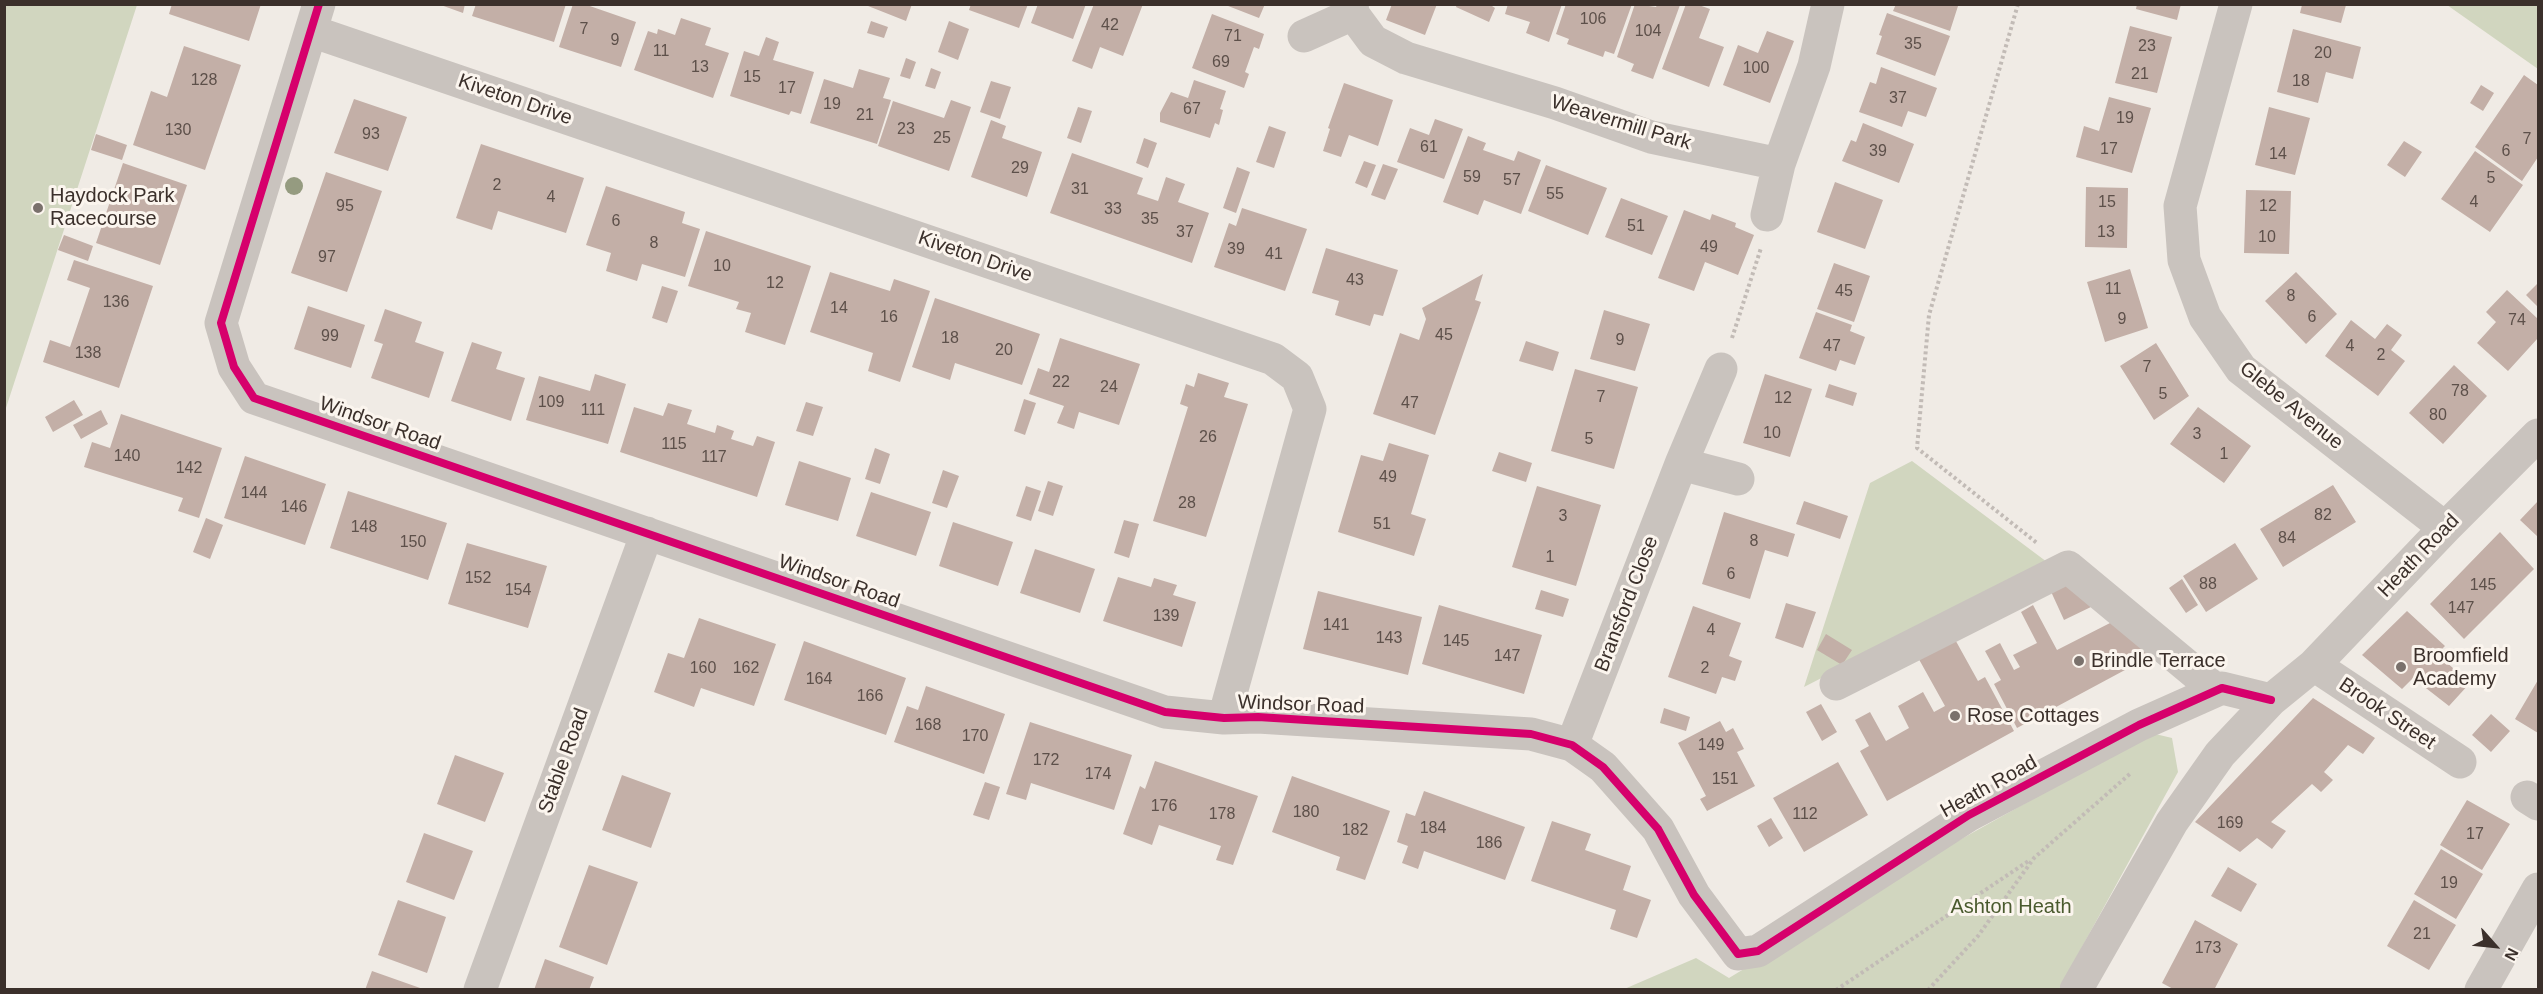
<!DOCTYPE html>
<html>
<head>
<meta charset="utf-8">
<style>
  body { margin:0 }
  #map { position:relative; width:2543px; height:994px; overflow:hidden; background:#f0ebe5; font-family:Helvetica,sans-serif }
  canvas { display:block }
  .frame { position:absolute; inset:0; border:6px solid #3b302b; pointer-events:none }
  .north { position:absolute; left:2465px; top:916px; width:60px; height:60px; -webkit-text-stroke:4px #fbf5ee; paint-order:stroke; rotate:117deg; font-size:16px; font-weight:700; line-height:24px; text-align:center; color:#3b302b }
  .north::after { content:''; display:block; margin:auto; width:21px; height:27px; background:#3b302b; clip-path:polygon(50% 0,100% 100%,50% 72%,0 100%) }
</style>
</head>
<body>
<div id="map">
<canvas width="2543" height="994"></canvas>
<div class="frame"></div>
<div class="north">N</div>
</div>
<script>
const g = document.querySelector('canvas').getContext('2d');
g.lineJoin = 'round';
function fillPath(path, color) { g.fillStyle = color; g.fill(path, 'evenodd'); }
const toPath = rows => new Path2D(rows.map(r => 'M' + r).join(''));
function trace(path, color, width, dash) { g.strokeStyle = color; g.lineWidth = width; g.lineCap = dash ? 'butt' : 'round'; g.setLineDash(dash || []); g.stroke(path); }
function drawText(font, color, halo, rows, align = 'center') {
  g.font = font + ' Helvetica,sans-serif'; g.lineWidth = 6; g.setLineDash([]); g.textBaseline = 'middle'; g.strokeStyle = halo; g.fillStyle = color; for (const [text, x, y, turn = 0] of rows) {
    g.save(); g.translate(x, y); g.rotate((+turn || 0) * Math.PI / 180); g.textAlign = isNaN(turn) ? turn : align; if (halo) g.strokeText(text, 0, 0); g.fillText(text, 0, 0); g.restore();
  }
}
const green = toPath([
  [5,4,137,5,5,411,4,5],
  [2447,5,2538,5,2538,69],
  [1912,461,2047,562,1804,687,1870,483],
  [2151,733,2172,738,2178,772,2059,989,1622,990,1696,958,1729,978,1913,866]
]);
const building = toPath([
  [172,4,261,4,249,41,169,14],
  [438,4,465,4,463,13],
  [476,4,566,4,554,42,472,16],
  [573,4,584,4,636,22,621,67,559,47],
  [863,4,912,4,906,21],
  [971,4,1028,4,1019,28,969,10],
  [1038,4,1086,4,1073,39,1031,23],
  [1094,4,1143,4,1123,56,1100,47,1092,69,1072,61],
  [1223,4,1265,4,1259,18],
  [1392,4,1437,4,1425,35,1386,20],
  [1457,4,1489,4,1495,8,1489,22,1456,7],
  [1508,4,1562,4,1549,42,1526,33,1530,22,1505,14],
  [1566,4,1632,4,1614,54,1605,51,1603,57,1567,44,1569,39,1556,34],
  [1635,4,1656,7,1657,5,1680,5,1653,79,1631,71,1634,64,1617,57],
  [1686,4,1696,4,1710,9,1699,38,1724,47,1709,87,1662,69],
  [1896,4,1954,4,1958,6,1950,31,1893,11],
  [2137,4,2181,4,2177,20,2136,9],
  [2302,5,2346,5,2341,23,2300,13],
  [1887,13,1950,36,1935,76,1876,54,1882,36,1879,35],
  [1212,14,1264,34,1259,49,1254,47,1245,72,1249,74,1244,88,1192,68],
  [681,18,711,28,705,45,729,53,713,98,634,70,648,31,657,34,658,29,675,35],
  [871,21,888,27,884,38,867,33],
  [949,21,969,29,958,60,938,52],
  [2130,26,2172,37,2157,93,2115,83],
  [2293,29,2361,47,2353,79,2326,72,2318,103,2277,92],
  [1767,31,1794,41,1770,103,1723,85,1738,45,1758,53],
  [766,37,779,42,773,60,814,72,801,114,791,111,789,115,730,96,744,51,759,56],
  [184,46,241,65,205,170,133,145,151,91,167,97],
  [906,58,916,62,910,79,900,76],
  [1881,67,1937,88,1926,117,1908,111,1902,127,1859,112,1870,82,1876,84],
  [931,68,941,72,935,89,925,86],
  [859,69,890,78,883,98,891,100,877,144,810,123,824,79,853,88],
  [2524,75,2538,85,2538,157,2522,181,2475,147],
  [1194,80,1226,91,1220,109,1223,110,1219,125,1215,123,1210,138,1160,122,1160,113,1171,92,1188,98],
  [991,81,1011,87,1000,119,980,112],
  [1344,83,1393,100,1378,146,1349,135,1341,157,1323,151,1330,129,1328,128],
  [2481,85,2494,93,2483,111,2470,103],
  [2109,97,2151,108,2132,173,2076,157,2084,126,2099,131],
  [354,99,407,117,388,171,334,153],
  [951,100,971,107,949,171,878,146,893,101,944,118],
  [1078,107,1092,111,1081,143,1067,138],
  [2269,107,2310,118,2295,175,2255,165],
  [1435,119,1463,129,1444,179,1397,162,1410,128,1429,135],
  [991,120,1006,126,1002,138,1042,152,1027,197,971,177],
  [1863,123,1914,144,1899,183,1842,161,1851,140,1856,142],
  [1269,126,1286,132,1274,168,1256,162],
  [96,134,127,145,122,160,91,150],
  [1468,136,1486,143,1483,150,1514,161,1518,151,1541,160,1521,214,1484,200,1478,215,1443,202],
  [1144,138,1157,143,1148,168,1136,163],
  [2404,141,2422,152,2405,177,2387,165],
  [481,144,584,178,566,233,498,211,492,230,456,218],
  [2475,151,2523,185,2490,232,2441,199],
  [1072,153,1143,178,1137,194,1158,201,1166,177,1185,184,1178,202,1209,213,1192,263,1050,213],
  [1364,161,1376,165,1367,188,1355,183],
  [123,163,187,185,160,265,96,243],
  [1383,164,1398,169,1385,200,1371,195],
  [1546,165,1607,188,1588,235,1528,211],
  [1237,167,1250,172,1236,213,1223,208],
  [326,172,382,191,347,292,291,273],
  [1835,182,1883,200,1865,249,1817,232],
  [606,186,685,212,682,223,700,229,685,277,642,264,637,281,606,271,611,253,586,245],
  [2086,187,2128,188,2127,248,2085,247],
  [2246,190,2291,191,2289,254,2244,253],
  [1621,198,1668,216,1652,255,1605,237],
  [1242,208,1307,229,1285,291,1214,267,1229,223,1236,226],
  [1684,210,1710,220,1712,214,1736,223,1735,227,1754,235,1738,275,1705,262,1694,291,1658,278],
  [706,231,811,266,785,345,745,332,751,313,736,309,739,302,688,286],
  [64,235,93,246,88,261,58,250],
  [1326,248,1398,270,1383,316,1374,314,1370,326,1335,315,1339,301,1312,293],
  [74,260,153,286,119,388,43,362,50,340,70,347,90,288,67,280],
  [1834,263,1870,276,1854,322,1817,309],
  [2130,269,2148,328,2105,342,2087,282],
  [830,272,890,291,894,279,930,291,900,382,868,371,873,353,810,332],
  [2296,272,2337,314,2306,344,2265,301],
  [1483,274,1475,300,1481,302,1435,435,1373,414,1400,333,1419,340,1426,319,1422,308],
  [2537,284,2538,285,2538,307,2526,295],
  [662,286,678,291,667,323,652,318],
  [2507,290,2538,319,2538,338,2508,371,2477,343,2496,322,2486,312],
  [935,298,1040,334,1022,385,955,363,950,380,912,367],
  [308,306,365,325,351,368,294,349],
  [385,309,422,322,415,342,444,352,429,398,371,378,383,344,374,341],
  [1604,310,1650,324,1635,371,1590,359],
  [1816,312,1852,325,1850,331,1865,337,1855,365,1840,360,1836,371,1799,358],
  [2351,320,2375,339,2387,324,2402,335,2391,350,2405,361,2378,396,2325,356],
  [1060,338,1140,364,1119,425,1079,412,1074,429,1057,423,1064,406,1029,394,1038,368,1049,372],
  [1526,341,1559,352,1553,371,1519,361],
  [472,342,502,352,496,369,525,378,511,421,451,401],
  [2156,343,2189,396,2154,420,2120,366],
  [2454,365,2487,396,2443,444,2409,413],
  [1575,369,1638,387,1614,469,1551,451],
  [1198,373,1229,383,1224,397,1248,404,1206,537,1153,521,1188,407,1180,404,1186,384,1194,387],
  [595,374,626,384,608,444,526,420,539,376,590,391],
  [1765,374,1812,389,1790,457,1743,443],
  [1829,384,1857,393,1853,406,1825,397],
  [1024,399,1036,403,1025,435,1014,431],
  [74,400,83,415,53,432,45,417],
  [806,402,823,407,813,436,796,431],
  [668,403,692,410,687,424,715,433,717,425,734,431,731,439,753,446,757,436,775,442,757,497,620,452,634,407,663,416],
  [2198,407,2251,446,2224,483,2170,444],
  [101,410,108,424,81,439,73,425],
  [121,414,222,448,199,518,178,511,183,498,84,467,92,442,110,448],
  [1389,443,1429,455,1411,514,1426,519,1414,556,1338,532,1361,455,1383,461],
  [875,448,890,454,880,484,865,479],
  [1499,452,1532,463,1526,482,1492,471],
  [245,456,326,484,305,545,224,518],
  [799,461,851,478,838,521,785,505],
  [943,470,959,476,947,508,932,503],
  [1048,481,1063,486,1053,516,1038,511],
  [2333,485,2356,522,2283,567,2260,529],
  [1026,486,1041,491,1031,521,1016,516],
  [1537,486,1601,505,1576,586,1512,567],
  [348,491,447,523,428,580,330,548],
  [871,492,931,512,916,556,856,536],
  [1804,501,1848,516,1840,539,1796,524],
  [2538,501,2538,537,2520,520],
  [1724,512,1795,534,1788,557,1765,550,1750,599,1702,584],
  [206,518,223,525,210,559,193,552],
  [1124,520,1139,524,1129,558,1114,553],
  [953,522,1013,542,998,586,939,566],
  [2500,532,2534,569,2464,639,2430,604],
  [467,543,547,566,528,628,448,604],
  [2235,543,2258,579,2206,612,2183,576],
  [1035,549,1095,569,1080,613,1020,593],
  [1118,577,1151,587,1154,578,1177,585,1173,595,1196,602,1182,647,1103,621],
  [2058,578,2093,606,2064,620,2048,585],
  [2182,579,2198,605,2186,613,2169,588],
  [1541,590,1569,599,1563,617,1535,609],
  [1318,591,1422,617,1408,675,1303,649],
  [1786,603,1816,612,1803,648,1775,638],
  [1439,605,1542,635,1524,694,1422,664],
  [2033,605,2057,650,2112,622,2151,656,2017,728,1994,684,2001,680,1985,651,2000,643,2014,670,2020,667,2013,655,2037,643,2021,612],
  [1693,606,1741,623,1729,656,1742,661,1735,681,1722,677,1716,694,1668,677],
  [2407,611,2445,646,2437,654,2470,683,2449,706,2413,678,2402,689,2362,655],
  [699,618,776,644,754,706,701,688,694,707,654,692,668,653,684,658],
  [1826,634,1852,650,1842,665,1817,650],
  [1952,634,1978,681,1985,677,2014,731,1887,801,1860,751,1869,746,1855,720,1870,712,1886,741,1909,728,1898,706,1923,692,1934,712,1945,706,1916,654],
  [804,641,906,678,886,735,784,700],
  [2538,680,2538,733,2515,719],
  [926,686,1005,714,984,774,894,742,907,706,918,710],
  [2313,698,2375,738,2363,754,2348,745,2324,772,2333,780,2321,792,2312,784,2271,822,2286,831,2272,849,2257,838,2240,852,2195,822],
  [1821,704,1837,732,1822,741,1806,712],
  [1664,708,1690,717,1686,731,1660,723],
  [2491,714,2510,731,2491,752,2472,735],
  [1720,721,1726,732,1733,728,1744,749,1737,752,1755,786,1707,811,1700,799,1706,796,1678,743],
  [1030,722,1132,755,1114,810,1031,783,1026,800,1006,794],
  [455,755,504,773,485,822,437,804],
  [1155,761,1258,796,1233,865,1216,860,1221,846,1159,825,1152,845,1123,834,1140,786,1145,789],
  [1838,762,1868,815,1804,852,1773,798],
  [622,775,671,793,651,848,602,830],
  [1292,776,1390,811,1365,880,1336,870,1340,857,1272,832],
  [985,782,1000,787,989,820,973,815],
  [1424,791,1525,827,1505,880,1424,851,1418,869,1402,863,1408,846,1397,842,1406,813,1415,816],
  [2467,800,2510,824,2482,870,2440,845],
  [1771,818,1783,838,1769,847,1757,826],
  [1552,821,1591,834,1585,850,1631,866,1623,890,1651,900,1637,938,1610,929,1616,910,1531,881],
  [424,833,473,851,454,900,406,882],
  [2441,849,2483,874,2456,919,2414,894],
  [589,865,638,882,607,965,559,947],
  [2228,867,2257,884,2241,912,2211,896],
  [398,900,446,917,427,973,378,955],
  [2414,900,2456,925,2429,970,2387,946],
  [2195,920,2238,944,2214,990,2175,990,2162,983],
  [545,959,594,977,589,990,534,990],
  [372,971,423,989,423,990,365,990]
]);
const path = toPath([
  [2018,4,1929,315,1917,448,2037,543],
  [1732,338,1761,248],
  [1836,990,2030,860],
  [1928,990,1978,936,2034,858,2132,772]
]);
const minor = toPath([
  [319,4,221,323,234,367,254,398,1165,712,1224,718,1258,717,1531,734,1572,745,1603,767,1658,829,1694,895,1738,954,1758,951,1969,815,2139,725,2222,688,2271,700],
  [1352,4,1353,14,1373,41,1406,58,1555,103,1651,137,1779,164,1814,66,1828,4],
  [2236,4,2180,206,2184,260,2205,317,2241,369,2445,528],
  [311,31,1273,359,1297,377,1310,409,1224,718],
  [1304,36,1353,14],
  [1767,215,1779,164],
  [1681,464,1738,479],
  [2314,665,2460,762],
  [1836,684,2068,567,2216,690],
  [1572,745,1681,464,1721,369],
  [2527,797,2538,804],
  [480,990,647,533],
  [2076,990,2172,822,2220,754,2271,700,2314,665,2445,528,2538,435],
  [2481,990,2538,889]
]);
const cycleway = toPath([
  [319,4,221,323,234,367,254,398,1165,712,1224,718,1258,717,1531,734,1572,745,1603,767,1658,829,1694,895,1738,954,1758,951,1969,815,2139,725,2222,688,2271,700]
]);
const trees = [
  [294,186]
];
const markers = [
  [38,208,6,"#7a716c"],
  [2079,661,6,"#7a716c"],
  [2401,667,6,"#7a716c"],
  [1955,716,6,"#7a716c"]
];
const numberNames = [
  ["106",1593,20],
  ["42",1110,26],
  ["7",584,30],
  ["104",1648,32],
  ["71",1233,37],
  ["9",615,41],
  ["35",1913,45],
  ["23",2147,47],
  ["11",661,52],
  ["20",2323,54],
  ["69",1221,63],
  ["13",700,68],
  ["100",1756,69],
  ["21",2140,75],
  ["15",752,78],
  ["128",204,81],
  ["18",2301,82],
  ["17",787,89],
  ["37",1898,99],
  ["19",832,105],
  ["67",1192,110],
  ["21",865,116],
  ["19",2125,119],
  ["23",906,130],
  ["130",178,131],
  ["93",371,135],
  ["25",942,139],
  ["7",2527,140],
  ["61",1429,148],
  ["17",2109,150],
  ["39",1878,152],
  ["6",2506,152],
  ["14",2278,155],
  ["29",1020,169],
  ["59",1472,178],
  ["5",2491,179],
  ["57",1512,181],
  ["2",497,186],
  ["31",1080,190],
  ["55",1555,195],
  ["4",551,198],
  ["15",2107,203],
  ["4",2474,203],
  ["95",345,207],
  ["12",2268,207],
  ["33",1113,210],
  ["35",1150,220],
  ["6",616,222],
  ["51",1636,227],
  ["37",1185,233],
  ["13",2106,233],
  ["10",2267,238],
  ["8",654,244],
  ["49",1709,248],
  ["39",1236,250],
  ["41",1274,255],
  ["97",327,258],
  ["10",722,267],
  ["43",1355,281],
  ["12",775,284],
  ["11",2113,290],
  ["45",1844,292],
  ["8",2291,297],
  ["136",116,303],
  ["14",839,309],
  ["16",889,318],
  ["6",2312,318],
  ["9",2122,320],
  ["74",2517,321],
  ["45",1444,336],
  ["99",330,337],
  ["18",950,339],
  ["9",1620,341],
  ["47",1832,347],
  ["4",2350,347],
  ["20",1004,351],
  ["138",88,354],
  ["2",2381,356],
  ["7",2147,368],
  ["22",1061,383],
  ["24",1109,388],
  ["78",2460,392],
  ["5",2163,395],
  ["7",1601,398],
  ["12",1783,399],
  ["109",551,403],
  ["47",1410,404],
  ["111",593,411],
  ["80",2438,416],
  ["10",1772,434],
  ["3",2197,435],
  ["26",1208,438],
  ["5",1589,440],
  ["115",674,445],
  ["1",2224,455],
  ["140",127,457],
  ["117",714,458],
  ["142",189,469],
  ["49",1388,478],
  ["144",254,494],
  ["28",1187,504],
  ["146",294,508],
  ["82",2323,516],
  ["3",1563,517],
  ["51",1382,525],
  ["148",364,528],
  ["84",2287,539],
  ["8",1754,542],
  ["150",413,543],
  ["1",1550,558],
  ["6",1731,575],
  ["152",478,579],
  ["88",2208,585],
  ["145",2483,586],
  ["154",518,591],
  ["147",2461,609],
  ["139",1166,617],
  ["141",1336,626],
  ["4",1711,631],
  ["143",1389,639],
  ["145",1456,642],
  ["147",1507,657],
  ["160",703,669],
  ["162",746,669],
  ["2",1705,669],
  ["164",819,680],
  ["166",870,697],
  ["168",928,726],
  ["170",975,737],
  ["149",1711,746],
  ["172",1046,761],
  ["174",1098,775],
  ["151",1725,780],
  ["176",1164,807],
  ["180",1306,813],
  ["178",1222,815],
  ["112",1805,815],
  ["169",2230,824],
  ["184",1433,829],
  ["182",1355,831],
  ["17",2475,835],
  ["186",1489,844],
  ["19",2449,884],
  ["21",2422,935],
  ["173",2208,949]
];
const streetNames = [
  ["Kiveton Drive",515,100,19],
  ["Weavermill Park",1621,123,17],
  ["Kiveton Drive",975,257,19],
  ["Glebe Avenue",2291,406,39],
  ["Windsor Road",380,424,19],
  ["Heath Road",2419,556,-46],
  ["Windsor Road",839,582,19],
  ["Bransford Close",1627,604,-69],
  ["Windsor Road",1301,705,2],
  ["Brook Street",2387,714,34],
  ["Stable Road",564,761,-70],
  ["Heath Road",1989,787,-29]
];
const poiNames = [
  ["Haydock Park",50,196],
  ["Racecourse",50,219],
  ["Broomfield",2413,656],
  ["Academy",2413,679],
  ["Brindle Terrace",2091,661],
  ["Rose Cottages",1967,716]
];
const parkNames = [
  ["Ashton Heath",2011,907]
];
fillPath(green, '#d1d6bf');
fillPath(building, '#c3afa7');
trace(path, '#c2bbb6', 4, [3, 3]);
trace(minor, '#c9c3be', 33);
trace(cycleway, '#d6006c', 8);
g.fillStyle = '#959b80';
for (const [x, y] of trees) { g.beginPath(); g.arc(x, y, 9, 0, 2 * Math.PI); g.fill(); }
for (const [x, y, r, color] of markers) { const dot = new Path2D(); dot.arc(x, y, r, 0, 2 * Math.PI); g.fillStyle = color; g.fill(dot); trace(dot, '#fbf5ee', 2); }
drawText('16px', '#5d504a', null, numberNames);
drawText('20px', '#3b302b', '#fbf5ee', streetNames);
drawText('20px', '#3b302b', '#fbf5ee', poiNames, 'left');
drawText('20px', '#4a5a2e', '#fbf5ee', parkNames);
</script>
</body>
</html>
